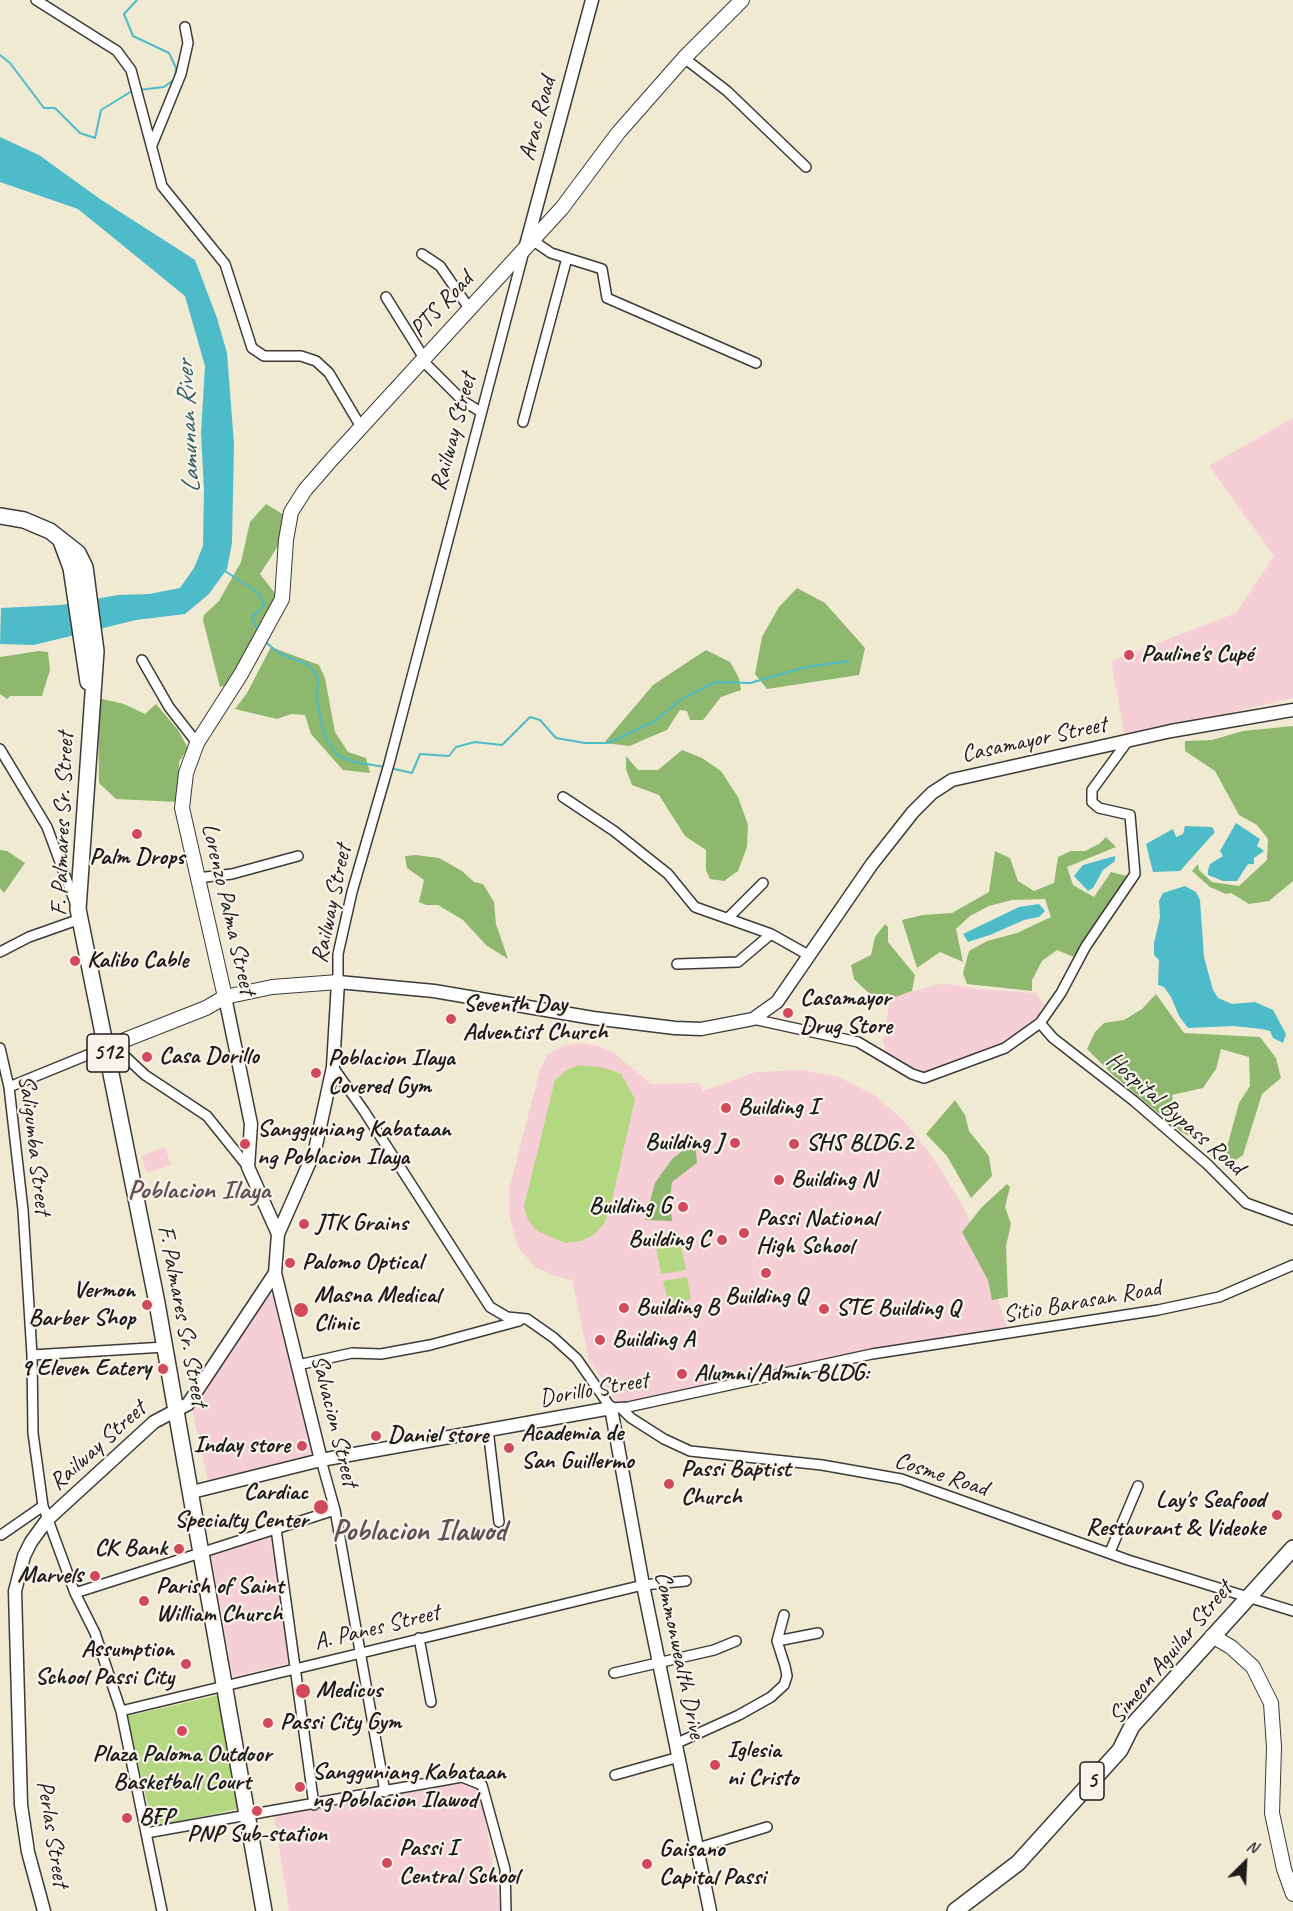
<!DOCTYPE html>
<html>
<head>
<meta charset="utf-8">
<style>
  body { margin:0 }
  #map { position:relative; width:1293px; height:1911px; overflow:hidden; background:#f0ead3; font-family:Caveat,sans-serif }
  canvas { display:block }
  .north { position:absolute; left:1215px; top:1833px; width:60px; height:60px; -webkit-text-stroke:4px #f7f3e8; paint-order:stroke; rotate:24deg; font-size:16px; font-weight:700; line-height:24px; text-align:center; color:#1c1c1c }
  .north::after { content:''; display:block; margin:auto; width:21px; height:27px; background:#1c1c1c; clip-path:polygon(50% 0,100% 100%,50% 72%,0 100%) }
</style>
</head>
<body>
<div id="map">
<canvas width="1293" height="1911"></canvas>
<div class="north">N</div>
</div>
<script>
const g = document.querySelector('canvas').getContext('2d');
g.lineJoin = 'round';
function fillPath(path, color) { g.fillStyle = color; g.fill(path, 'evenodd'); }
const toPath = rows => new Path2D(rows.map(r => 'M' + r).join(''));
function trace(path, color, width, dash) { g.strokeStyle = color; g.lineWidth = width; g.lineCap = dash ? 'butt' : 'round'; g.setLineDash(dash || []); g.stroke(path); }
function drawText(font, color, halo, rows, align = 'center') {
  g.font = font + ' Caveat,sans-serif'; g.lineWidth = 4.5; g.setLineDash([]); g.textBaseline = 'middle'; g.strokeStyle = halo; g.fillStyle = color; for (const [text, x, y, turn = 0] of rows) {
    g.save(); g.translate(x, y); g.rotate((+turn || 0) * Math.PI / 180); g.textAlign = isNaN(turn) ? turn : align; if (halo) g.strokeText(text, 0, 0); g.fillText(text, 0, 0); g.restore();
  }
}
const built = toPath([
  [1293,418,1293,698,1125,737,1111,661,1236,613,1274,556,1209,466],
  [943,983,978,989,1035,993,1044,1004,1036,1021,999,1047,923,1074,888,1055,883,1043,890,998],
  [580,1043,599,1046,614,1053,651,1084,699,1083,703,1091,756,1072,803,1070,839,1077,876,1096,905,1122,933,1158,962,1204,982,1251,1007,1327,859,1351,803,1366,618,1404,589,1360,572,1280,555,1276,535,1267,518,1247,510,1219,509,1190,539,1073,547,1055,562,1046],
  [165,1147,171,1165,147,1173,141,1156],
  [269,1294,279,1296,316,1456,208,1480,192,1410],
  [270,1536,293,1662,233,1677,211,1555],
  [471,1782,480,1789,501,1911,289,1911,274,1816]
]);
const green = toPath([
  [578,1065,606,1068,621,1074,635,1099,610,1209,604,1224,594,1235,581,1241,565,1243,537,1231,528,1220,524,1206,555,1080,565,1071],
  [678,1231,686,1270,661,1274,654,1236],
  [687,1277,691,1299,669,1304,663,1281],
  [219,1695,242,1808,153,1827,127,1716]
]);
const forest = toPath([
  [266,504,284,515,287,532,260,574,277,596,270,618,227,685,220,687,203,620,204,615,219,601,241,562,250,522],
  [797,588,825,603,865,648,859,675,767,689,755,674,762,637,779,607],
  [271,647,319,665,325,678,335,732,348,752,366,758,370,773,343,770,311,734,305,715,291,714,277,719,235,709,247,693],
  [706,650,730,662,739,678,741,690,721,697,703,720,690,720,687,711,680,710,667,730,643,740,630,746,604,743,653,685],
  [39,651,48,652,50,670,42,696,10,696,7,699,0,694,0,657],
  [98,698,124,704,145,714,156,704,178,730,188,748,179,762,178,802,116,799,99,783],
  [1293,726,1293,881,1269,901,1249,904,1231,893,1226,894,1210,887,1192,871,1198,864,1199,870,1212,882,1239,886,1267,860,1268,839,1257,825,1239,815,1215,771,1185,751,1185,741,1212,740,1243,731],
  [682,750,702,758,721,771,738,797,748,825,747,847,738,871,724,881,710,879,706,870,706,850,685,836,659,795,632,785,626,769,626,756,638,770,658,770],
  [1106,837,1116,847,1067,867,1073,885,1094,897,1111,872,1127,876,1115,902,1092,929,1074,957,1057,950,1042,961,1032,980,1032,991,967,984,963,973,969,951,987,941,1017,933,1051,917,1045,899,1012,900,989,906,970,916,956,929,963,962,940,952,917,968,902,920,923,915,952,913,989,892,995,851,1010,858,1018,881,1034,891,1054,883,1058,857,1071,851,1085,851,1099,844],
  [0,850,7,851,25,863,4,893,0,888],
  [416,855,439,858,462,871,474,882,483,884,494,902,496,924,508,959,486,945,463,920,438,905,426,905,419,902,424,880,407,868,405,856],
  [885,924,888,927,888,942,915,975,912,991,882,1002,874,998,854,979,851,965,871,955,875,937],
  [1156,994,1184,1033,1260,1037,1276,1058,1281,1078,1262,1094,1243,1155,1226,1167,1224,1158,1239,1103,1250,1086,1249,1057,1221,1049,1216,1069,1203,1088,1172,1095,1175,1112,1205,1145,1180,1131,1113,1075,1087,1049,1095,1032,1104,1023,1124,1020,1142,1009],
  [955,1100,965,1115,969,1131,989,1156,992,1176,971,1198,947,1156,926,1134],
  [695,1144,697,1163,672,1182,670,1200,672,1221,645,1220,655,1183,672,1159,689,1146],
  [1007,1184,1010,1187,1005,1207,1011,1224,1006,1246,1008,1297,992,1300,988,1280,962,1232,982,1207]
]);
const water = toPath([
  [0,137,39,155,100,199,195,260,217,318,227,353,234,444,232,543,227,569,209,594,185,614,136,620,34,645,0,644,1,608,61,605,118,595,149,594,180,588,194,568,203,546,204,490,201,433,205,366,185,296,78,209,0,182],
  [1236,823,1260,839,1257,846,1264,851,1254,858,1254,864,1248,864,1237,881,1223,881,1208,875,1208,870,1210,864,1223,856,1220,851],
  [1185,826,1212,827,1215,832,1180,871,1153,872,1146,844,1173,829,1176,837,1183,834],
  [1115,856,1115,861,1103,870,1093,888,1088,891,1074,876,1083,865],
  [1185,886,1196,892,1200,900,1204,957,1213,990,1218,998,1232,1004,1255,1002,1273,1010,1286,1034,1283,1043,1273,1038,1270,1031,1262,1029,1233,1026,1188,1028,1179,1016,1171,997,1164,987,1158,985,1159,960,1154,955,1154,943,1160,917,1159,901,1163,893],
  [1039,904,1045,911,1039,917,1024,920,990,935,968,942,963,934,1019,907]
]);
const stream = toPath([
  [137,0,124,14,133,36,169,53,176,68,175,79,164,87,138,90],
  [0,55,10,63,44,108,55,108,80,133,95,138,101,110,132,91],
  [225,571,257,592,265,604,252,617,258,631],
  [264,641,279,653,308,665,318,678,317,698,320,717,326,739,337,755,354,762,385,767],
  [390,768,412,773,420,754,449,756,456,747,475,742,502,745,530,717,540,720,556,738,585,743,608,743,655,721,680,700,716,682,750,683,806,667,849,661]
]);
const minor = toPath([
  [36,0,117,51,131,70,162,186,225,264,252,348,264,356,301,356,316,361,329,373,361,427],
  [684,58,727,91,806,167],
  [152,145,181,74,188,43,185,27],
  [532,240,551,253,602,269,607,298,756,363],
  [422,254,440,266,469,308],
  [386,297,424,358],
  [422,360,463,401,481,412],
  [523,422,567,258],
  [142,660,169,707,197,743],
  [0,749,47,827,77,908],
  [563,797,614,831,668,874,695,907,771,934,810,956],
  [197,878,232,874,298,856],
  [728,918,763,883],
  [0,952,29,937,80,919],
  [677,964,738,962,771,934],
  [338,982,338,954,352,892,389,764,524,251],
  [753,1019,858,1042,912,1074,924,1078,1005,1048,1040,1023,1061,993,1086,946,1135,874,1130,815,1099,808,1092,802,1092,790,1127,742],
  [1040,1023,1053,1038,1134,1101,1207,1164,1246,1203,1293,1220],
  [113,1045,145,1075,207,1116,248,1167],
  [0,1048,9,1087,23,1210,32,1355,33,1433,43,1506,75,1593,95,1633,121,1711,162,1911],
  [333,1067,364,1111,490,1307,507,1317,527,1319,554,1338,577,1359,611,1408,628,1407,872,1354,1158,1310,1219,1297,1293,1265],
  [9,1087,107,1047],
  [32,1355,165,1347],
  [298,1365,352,1353,381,1354,430,1345,519,1321],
  [621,1408,631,1418,664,1439,690,1451,822,1465,901,1479,1128,1560,1293,1611],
  [488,1429,499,1522],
  [321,1460,335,1510,385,1792],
  [276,1529,314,1805],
  [1,1535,43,1506],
  [1110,1552,1138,1486],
  [75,1593,335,1510],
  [419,1638,431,1702],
  [777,1641,818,1633],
  [614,1673,714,1650,736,1641],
  [121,1711,643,1585,686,1581],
  [675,1744,739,1715,771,1697,784,1685,787,1676,785,1666,777,1641,784,1615],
  [615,1775,679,1757],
  [146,1833,462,1777,482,1785,505,1869,506,1911],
  [698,1848,767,1827]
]);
const tertiary = toPath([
  [525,249,592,0],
  [225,997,251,1124,248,1167,278,1234],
  [275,1273,321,1460],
  [192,1492,321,1460,611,1408,643,1585,710,1911],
  [44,1911,28,1852,21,1805,15,1591,24,1556,31,1542,47,1520,154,1422,188,1404,275,1273,278,1234,315,1150,333,1067,338,982,434,991,593,1018,675,1028,701,1029,753,1019,777,1002,872,864,913,812,932,793,952,780,1171,731,1293,710]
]);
const secondary = toPath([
  [225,997,182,808,186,773,197,743,241,674,282,599,286,540,291,512,305,490,332,459,562,208,618,133,684,58,742,0],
  [107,1047,206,1008,225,997,272,987,338,982],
  [1212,1636,1231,1647,1253,1667,1271,1703,1274,1747,1272,1813,1284,1869,1293,1894]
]);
const primary = toPath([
  [0,516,24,520,50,531,78,553,85,567,96,651,78,909,157,1303,264,1911],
  [61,541,71,568,88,682]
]);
const trunk = toPath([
  [955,1911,1018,1863,1120,1750,1132,1726,1293,1548]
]);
const markers = [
  [1129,655,6,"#d1495b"],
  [137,834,6,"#d1495b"],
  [75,961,6,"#d1495b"],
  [788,1013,6,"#d1495b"],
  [451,1019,6,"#d1495b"],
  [147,1057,6,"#d1495b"],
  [316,1073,6,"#d1495b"],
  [726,1108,6,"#d1495b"],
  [735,1143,6,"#d1495b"],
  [245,1144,6,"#d1495b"],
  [794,1144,6,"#d1495b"],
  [779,1180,6,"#d1495b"],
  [683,1207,6,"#d1495b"],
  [304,1224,6,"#d1495b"],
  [744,1233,6,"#d1495b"],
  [722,1240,6,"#d1495b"],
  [290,1263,6,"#d1495b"],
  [766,1273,6,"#d1495b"],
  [147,1305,6,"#d1495b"],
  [624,1308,6,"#d1495b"],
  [824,1309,6,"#d1495b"],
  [301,1310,8,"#d1495b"],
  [600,1340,6,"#d1495b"],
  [163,1369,6,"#d1495b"],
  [682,1374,6,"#d1495b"],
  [376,1436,6,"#d1495b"],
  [302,1446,6,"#d1495b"],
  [509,1448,6,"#d1495b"],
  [669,1484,6,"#d1495b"],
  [321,1507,8,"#d1495b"],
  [1277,1515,6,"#d1495b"],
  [179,1549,6,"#d1495b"],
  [95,1576,6,"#d1495b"],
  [144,1601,6,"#d1495b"],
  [186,1664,6,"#d1495b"],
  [303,1691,8,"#d1495b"],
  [268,1723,6,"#d1495b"],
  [182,1731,6,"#d1495b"],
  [715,1765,6,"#d1495b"],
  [300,1787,6,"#d1495b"],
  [257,1811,6,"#d1495b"],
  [127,1818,6,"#d1495b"],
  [387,1863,6,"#d1495b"],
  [647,1864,6,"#d1495b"]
];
const shields = [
  [108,1053,42],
  [1092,1781,24]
];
const shieldNames = [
  ["512",108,1053],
  ["5",1092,1781]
];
const streetNames = [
  ["Arac Road",538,119,-75],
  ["PTS Road",442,305,-47],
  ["Railway Street",454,432,-75],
  ["Casamayor Street",1034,740,-12],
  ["F. Palmares Sr. Street",63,824,-88],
  ["Railway Street",332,904,-78],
  ["Lorenzo Palma Street",228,909,77],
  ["Hospital Bypass Road",1175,1114,41],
  ["Saligumba Street",34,1145,83],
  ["Sitio Barasan Road",1082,1302,-10],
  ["F. Palmares Sr. Street",182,1316,79],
  ["Dorillo Street",594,1390,-10],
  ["Salvacion Street",334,1421,76],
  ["Railway Street",98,1446,-42],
  ["Cosme Road",941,1475,18],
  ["A. Panes Street",377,1628,-14],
  ["Simeon Aguilar Street",1171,1653,-50],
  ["Commonwealth Drive",679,1655,78],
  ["Perlas Street",52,1834,81]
];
const poiNames = [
  ["Pauline's Cupé",1141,655],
  ["Palm Drops",137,858,"center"],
  ["Kalibo Cable",87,961],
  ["Casamayor",800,999],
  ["Drug Store",800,1027],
  ["Seventh Day",463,1005],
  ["Adventist Church",463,1033],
  ["Casa Dorillo",159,1057],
  ["Poblacion Ilaya",328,1059],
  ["Covered Gym",328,1087],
  ["Building I",738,1108],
  ["Sangguniang Kabataan",257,1130],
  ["ng Poblacion Ilaya",257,1158],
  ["Building J",723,1143,"right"],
  ["SHS BLDG.2",806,1144],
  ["Building N",791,1180],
  ["Building G",671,1207,"right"],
  ["Passi National",756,1219],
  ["High School",756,1247],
  ["JTK Grains",316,1224],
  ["Building C",710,1240,"right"],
  ["Palomo Optical",302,1263],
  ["Vermon",135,1291,"right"],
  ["Barber Shop",135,1319,"right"],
  ["Masna Medical",314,1296],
  ["Clinic",314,1324],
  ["Building Q",766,1297,"center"],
  ["Building B",636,1308],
  ["STE Building Q",836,1309],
  ["Building A",612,1340],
  ["9 Eleven Eatery",151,1369,"right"],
  ["Alumni/Admin BLDG:",694,1374],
  ["Academia de",521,1434],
  ["San Guillermo",521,1462],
  ["Daniel store",388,1436],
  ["Inday store",290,1446,"right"],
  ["Passi Baptist",681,1470],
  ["Church",681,1498],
  ["Cardiac",308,1493,"right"],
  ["Specialty Center",308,1521,"right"],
  ["Lay's Seafood",1265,1501,"right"],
  ["Restaurant & Videoke",1265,1529,"right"],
  ["CK Bank",167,1549,"right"],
  ["Marvels",83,1576,"right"],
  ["Parish of Saint",156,1587],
  ["William Church",156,1615],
  ["Assumption",174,1650,"right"],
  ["School Passi City",174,1678,"right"],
  ["Medicus",316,1691],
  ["Passi City Gym",280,1723],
  ["Iglesia",727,1751],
  ["ni Cristo",727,1779],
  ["Plaza Paloma Outdoor",182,1755,"center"],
  ["Basketball Court",182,1783,"center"],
  ["Sangguniang Kabataan",312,1773],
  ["ng Poblacion Ilawod",312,1801],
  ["BFP",139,1818],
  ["PNP Sub-station",257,1835,"center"],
  ["Passi I",399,1849],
  ["Central School",399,1877],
  ["Gaisano",659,1850],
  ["Capital Passi",659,1878]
];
const waterNames = [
  ["Lamunan River",189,427,-93]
];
const quarterNames = [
  ["Poblacion Ilaya",199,1191]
];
const districtNames = [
  ["Poblacion Ilawod",419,1532]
];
fillPath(built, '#f6cfd6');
fillPath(green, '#b4d881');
fillPath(forest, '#8fb86f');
fillPath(water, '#4ebbc8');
trace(stream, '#4ebbc8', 2);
trace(minor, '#3c3b37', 12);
trace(tertiary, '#3c3b37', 15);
trace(secondary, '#3c3b37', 16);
trace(primary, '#3c3b37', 18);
trace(trunk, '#3c3b37', 18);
trace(minor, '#fff', 9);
trace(tertiary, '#fff', 12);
trace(secondary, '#fff', 14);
trace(primary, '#fff', 15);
trace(trunk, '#fff', 15);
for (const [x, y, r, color] of markers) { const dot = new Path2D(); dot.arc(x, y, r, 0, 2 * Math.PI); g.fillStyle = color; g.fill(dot); trace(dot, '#f7f3e8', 2); }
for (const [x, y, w] of shields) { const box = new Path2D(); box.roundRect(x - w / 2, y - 19, w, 38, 4.5); g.fillStyle = '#f7f3e8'; g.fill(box); trace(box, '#1c1c1c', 1.5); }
drawText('bold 22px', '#1c1c1c', null, shieldNames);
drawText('24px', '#1c1c1c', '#f7f3e8', streetNames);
drawText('bold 24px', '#1c1c1c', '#f7f3e8', poiNames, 'left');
drawText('italic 26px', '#305c61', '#f7f3e8', waterNames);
drawText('bold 27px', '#635056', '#f7f3e8', quarterNames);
drawText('bold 30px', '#635056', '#f7f3e8', districtNames);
</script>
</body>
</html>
